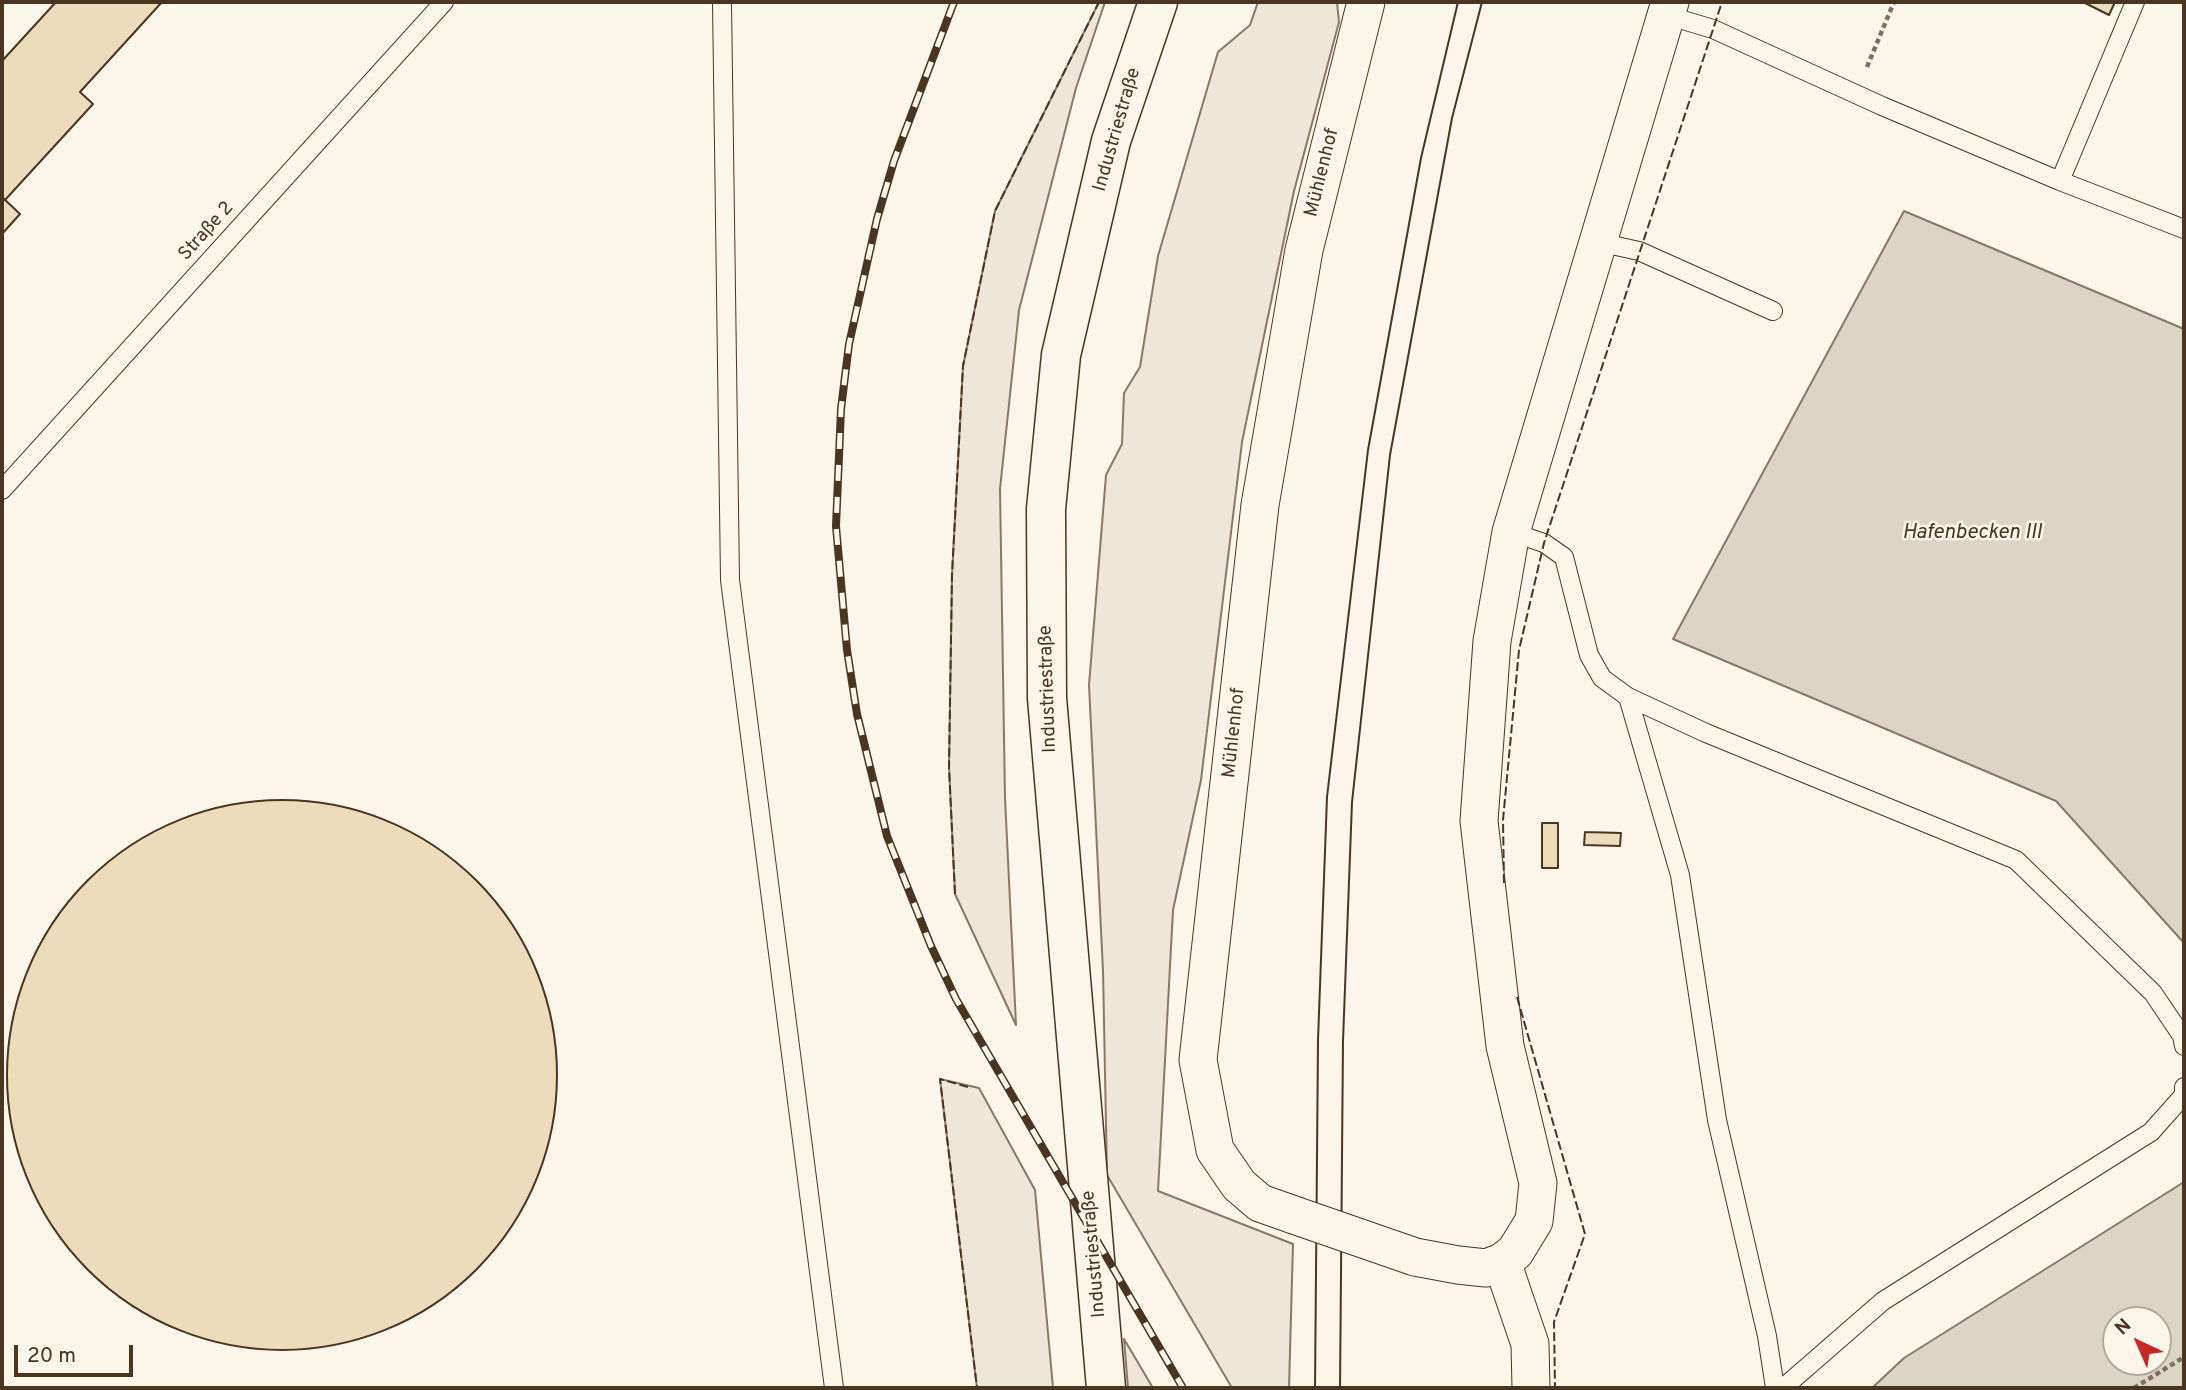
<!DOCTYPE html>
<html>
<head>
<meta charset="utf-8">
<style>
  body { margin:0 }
  #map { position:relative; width:2186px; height:1390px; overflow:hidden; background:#fbf6e9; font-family:Overpass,sans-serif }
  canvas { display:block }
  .frame { position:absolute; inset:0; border:4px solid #4a3520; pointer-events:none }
  .north { position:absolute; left:2102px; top:1306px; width:70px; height:70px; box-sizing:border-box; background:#fbf6e9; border:2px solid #b4a999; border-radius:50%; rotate:316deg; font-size:19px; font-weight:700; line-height:28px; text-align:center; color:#4a3520 }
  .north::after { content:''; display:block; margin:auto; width:24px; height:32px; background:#c62828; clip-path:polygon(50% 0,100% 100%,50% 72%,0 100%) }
  .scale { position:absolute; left:14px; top:1345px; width:119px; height:32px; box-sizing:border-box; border:4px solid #4a3520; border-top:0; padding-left:9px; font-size:21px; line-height:24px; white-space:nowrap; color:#4a3520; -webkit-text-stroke:5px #fbf6e9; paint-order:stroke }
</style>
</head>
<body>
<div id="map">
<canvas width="2186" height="1390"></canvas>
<div class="frame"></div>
<div class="north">N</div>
<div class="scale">20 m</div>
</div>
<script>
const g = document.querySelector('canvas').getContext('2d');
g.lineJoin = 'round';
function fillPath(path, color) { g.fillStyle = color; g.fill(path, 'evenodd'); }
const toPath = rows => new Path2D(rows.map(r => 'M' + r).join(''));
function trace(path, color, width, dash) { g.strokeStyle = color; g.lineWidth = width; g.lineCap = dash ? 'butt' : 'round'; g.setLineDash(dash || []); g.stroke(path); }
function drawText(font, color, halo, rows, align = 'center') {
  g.font = font + ' Overpass,sans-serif'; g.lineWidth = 5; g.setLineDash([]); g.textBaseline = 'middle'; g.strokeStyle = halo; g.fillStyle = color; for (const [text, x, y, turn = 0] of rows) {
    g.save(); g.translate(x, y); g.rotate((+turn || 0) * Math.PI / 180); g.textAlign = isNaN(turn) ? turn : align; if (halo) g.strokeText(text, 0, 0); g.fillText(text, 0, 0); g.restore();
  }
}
const green = toPath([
  [1099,2,1105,2,1076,88,1019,310,1000,489,1005,798,1016,1025,955,894,949,767,952,575,963,366,995,211,1099,2],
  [1258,2,1337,2,1339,22,1294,191,1242,442,1201,780,1173,910,1158,1191,1293,1244,1289,1388,1232,1388,1107,1175,1103,971,1089,685,1106,475,1122,444,1124,393,1140,367,1158,256,1218,52,1250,25,1258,2],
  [940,1079,979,1088,1035,1190,1053,1388,977,1388,940,1079],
  [1124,1339,1153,1388,1128,1388,1124,1339]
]);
const water = toPath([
  [1904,211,2184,329,2184,943,2056,801,1673,639,1904,211],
  [2184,1182,2184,1388,1872,1388,1904,1358,2184,1182],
  [2116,1320,2158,1320,2158,1362,2116,1362,2116,1320]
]);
const building = toPath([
  [56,2,162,2,80,92,93,104,5,200,2,197,2,61,56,2],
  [2083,2,2115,2,2109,15,2083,2],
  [2,197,20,214,2,234,2,197],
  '7 1075a275 275 0 1 1 550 0a275 275 0 1 1-550 0Z',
  [1542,823,1558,823,1558,868,1542,868,1542,823],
  [1585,832,1621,833,1620,846,1584,845,1585,832]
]);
const path = toPath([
  [1867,67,1894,2],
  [2134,1388,2184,1357]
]);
const lane = toPath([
  [722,2,730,580,834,1388],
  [1666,15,1713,29,1882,106,2060,181,2184,229],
  [2060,181,2135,2],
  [1598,242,1639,251,1773,311],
  [2,490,444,2],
  [1511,532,1544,543,1564,557,1589,655,1602,678,1628,697,1706,733,2016,860,2153,993,2182,1036,2184,1046],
  [1628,697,1680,875,1717,1120,1767,1336,1775,1388],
  [1783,1388,1883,1301,2151,1132,2184,1095,2184,1087]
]);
const street = toPath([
  [1294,1215,1260,1203,1239,1185,1215,1150,1198,1060,1260,505,1304,250,1366,2],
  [1415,1257,1458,1265,1486,1268,1502,1262,1515,1252,1534,1221,1538,1183,1505,1046,1479,821,1492,641,1511,532,1670,2],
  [1502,1262,1530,1344,1531,1388]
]);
const secondary = toPath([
  [1106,1388,1047,698,1046,509,1061,355,1111,141,1158,2]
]);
const tram = toPath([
  [1315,1388,1318,1040,1327,797,1368,450,1421,158,1458,2],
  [1340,1388,1343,1041,1352,802,1390,455,1452,118,1482,2]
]);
const rail = toPath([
  [954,2,894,161,877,219,849,344,841,409,836,526,847,650,857,714,887,836,931,946,956,999,1183,1388]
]);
const streetBridge = toPath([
  [1294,1215,1415,1257]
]);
const fence = toPath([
  [1504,883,1503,820,1519,650,1544,543,1722,2],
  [955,894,949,767,952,575,963,366,995,211,1099,2],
  [1517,997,1585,1234,1554,1322,1555,1388],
  [968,1087,940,1079,977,1388]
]);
const streetNames = [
  ["Industriestraße",1118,130,-74],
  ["Mühlenhof",1323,173,-76],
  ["Straße 2",207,232,-48],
  ["Industriestraße",1049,689,-92],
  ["Mühlenhof",1235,733,-84],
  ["Industriestraße",1095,1254,-95]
];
const waterNames = [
  ["Hafenbecken III",1972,534]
];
fillPath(green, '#ede6d9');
trace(green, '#887966', 2);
fillPath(water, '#dcd4c6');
trace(water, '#887966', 2);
fillPath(building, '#ecdcbc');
trace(building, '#4a3520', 2);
trace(lane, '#4a3520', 20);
trace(street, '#4a3520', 39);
trace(secondary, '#4a3520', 41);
trace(path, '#7f6f5c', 4.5, [5, 3.5]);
trace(lane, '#fbf6e9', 18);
trace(street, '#fbf6e9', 37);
trace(secondary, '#fbf6e9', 38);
trace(tram, '#4a3520', 2);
trace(rail, '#4a3520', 8);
trace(rail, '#fbf6e9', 5, [16]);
trace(streetBridge, '#4a3520', 39, []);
trace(streetBridge, '#fbf6e9', 37);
trace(fence, '#4a3520', 2, [9, 3.5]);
drawText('19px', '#4a3520', '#fbf6e9', streetNames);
drawText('italic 21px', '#4a3520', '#fbf6e9', waterNames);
</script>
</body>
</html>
